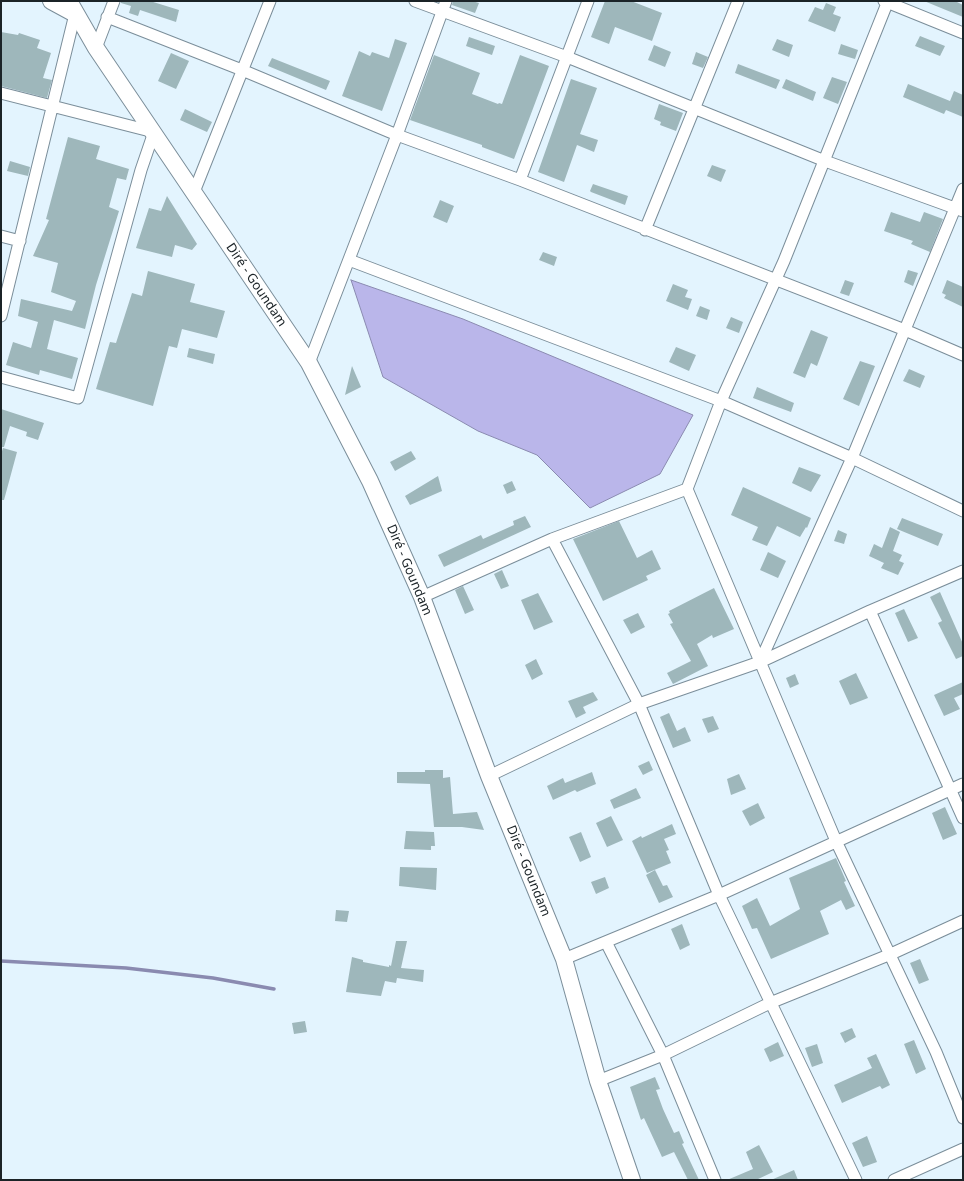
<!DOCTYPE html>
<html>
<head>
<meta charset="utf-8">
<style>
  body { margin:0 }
  #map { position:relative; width:964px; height:1181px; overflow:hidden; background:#e3f4fe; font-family:"Noto Sans",sans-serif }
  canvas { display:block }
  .frame { position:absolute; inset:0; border:2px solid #1b2327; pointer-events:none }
</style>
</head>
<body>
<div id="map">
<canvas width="964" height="1181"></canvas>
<div class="frame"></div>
</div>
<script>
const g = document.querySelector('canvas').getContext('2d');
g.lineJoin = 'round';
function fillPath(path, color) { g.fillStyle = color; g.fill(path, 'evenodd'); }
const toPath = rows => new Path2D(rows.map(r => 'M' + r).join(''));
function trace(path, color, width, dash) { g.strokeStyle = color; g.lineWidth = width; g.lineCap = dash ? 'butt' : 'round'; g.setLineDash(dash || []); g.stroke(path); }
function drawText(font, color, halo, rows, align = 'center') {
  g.font = font + ' "Noto Sans",sans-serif'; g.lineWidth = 4; g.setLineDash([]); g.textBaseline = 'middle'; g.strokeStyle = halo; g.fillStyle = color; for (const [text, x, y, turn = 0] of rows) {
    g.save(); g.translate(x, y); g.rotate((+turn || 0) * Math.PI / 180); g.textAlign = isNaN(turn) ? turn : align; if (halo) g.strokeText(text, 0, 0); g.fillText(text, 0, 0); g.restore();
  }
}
const water = toPath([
  [351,280,463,319,693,415,660,474,590,508,537,455,478,431,383,377,351,280]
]);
const stream = toPath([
  [1,961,126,968,213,978,274,989]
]);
const building = toPath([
  [121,1,150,1,179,10,176,22,140,10,138,16,129,13,131,6,121,3],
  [453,1,472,1,479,3,475,13,452,5],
  [605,1,631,1,662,13,652,41,615,27,609,44,591,37],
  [924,1,955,1,963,5,963,17],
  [826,3,836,7,833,14,841,17,835,32,808,21,815,7,823,10],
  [1,32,18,35,19,33,40,40,37,48,51,53,43,78,52,80,47,98,1,86],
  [920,36,945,46,940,56,915,46],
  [469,37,495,46,492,55,466,46],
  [395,39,407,43,382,111,342,96,359,51,370,56,372,52,389,58],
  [777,39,793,45,789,57,772,50],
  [841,44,858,50,855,59,838,54],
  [654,45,671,52,665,67,648,60],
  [696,52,708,57,703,68,692,64],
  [171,53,189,61,176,89,158,81],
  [434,55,480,73,472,94,498,104,499,103,502,104,520,55,549,66,514,159,482,147,482,145,410,120],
  [272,58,330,81,326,90,268,66],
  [738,64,780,80,776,89,735,73],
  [832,77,847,82,838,104,823,98],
  [571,79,597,88,580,134,598,140,594,152,577,145,564,182,538,172],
  [786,79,816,92,813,101,782,88],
  [908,84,950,101,954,91,963,95,963,117,946,110,944,114,903,97],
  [659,104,683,113,676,131,660,125,661,122,654,119],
  [185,109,212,122,207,132,180,120],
  [68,137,100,146,96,159,129,169,126,180,117,178,109,207,119,211,96,285,85,329,54,320,47,349,78,358,72,379,40,370,39,375,6,365,13,342,31,348,38,322,18,316,21,299,72,311,76,301,51,292,58,263,33,256,49,220,46,219],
  [10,161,30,167,28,176,7,171],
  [712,165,726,170,721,182,707,176],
  [593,184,628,196,625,205,591,192,590,191],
  [167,196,197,244,192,250,175,245,172,257,136,248,149,208,161,211],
  [440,200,454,206,447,223,433,217],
  [891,212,920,222,924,212,943,219,930,252,911,244,913,241,884,231],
  [543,252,557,257,554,266,539,260],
  [908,270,918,273,913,286,904,282],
  [148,271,195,284,190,302,225,311,217,338,182,329,177,348,169,346,153,406,96,389,110,342,116,343,132,293,142,296],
  [845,280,854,283,849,296,840,293],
  [947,280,963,287,963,307,944,298,946,295,942,293],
  [673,284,688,290,685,297,692,299,688,310,666,301],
  [700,306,710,310,707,320,696,316],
  [731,317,743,322,739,333,726,328],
  [811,330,828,337,817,366,811,363,805,378,793,373],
  [676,347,696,355,689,371,669,362],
  [189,348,215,354,213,364,187,357],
  [860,361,875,366,859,406,843,399],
  [352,366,361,387,345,395],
  [909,369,925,376,920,388,903,381],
  [757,387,794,403,791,412,753,398],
  [1,409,44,423,38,440,26,436,27,432,10,426,4,447,1,447],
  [3,448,17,452,4,500,1,500,1,454],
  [411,451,416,459,395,471,390,462],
  [799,467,821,475,811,492,792,483],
  [438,476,442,491,410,505,405,496],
  [512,481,516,490,507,494,503,485],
  [743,487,811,518,807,528,806,527,800,537,777,526,767,546,752,540,758,527,731,515],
  [525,516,531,527,444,567,438,555,481,535,483,539,514,525,513,521],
  [902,518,943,534,938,546,897,529],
  [619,521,637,558,652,550,661,569,646,576,648,580,603,601,573,539],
  [890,527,900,532,893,551,902,555,899,561,904,563,898,575,881,568,884,563,869,556,874,544,882,548],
  [838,530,847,534,844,544,834,541],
  [768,552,786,561,778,578,760,570],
  [502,570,509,586,501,589,494,574],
  [463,586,474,610,465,614,455,590],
  [714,588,734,629,713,638,712,635,697,644,708,666,673,684,667,673,691,661,670,624,673,623,668,614,670,613,669,611],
  [940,592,963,644,963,656,956,659,938,623,942,621,930,597],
  [538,593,553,622,534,630,521,600],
  [904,609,918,638,908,642,895,613],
  [638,613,645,627,631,634,623,620],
  [536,659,543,674,532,680,525,665],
  [856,673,868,698,850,705,839,681],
  [795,674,799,684,790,688,786,678],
  [963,682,963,694,954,698,960,709,944,716,934,695],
  [593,692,598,700,583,707,586,713,576,718,568,701],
  [669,713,677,731,685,727,691,741,673,748,660,717],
  [713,716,719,729,708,733,702,719],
  [649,761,653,770,643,775,638,766],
  [425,770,443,770,443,778,450,777,453,814,477,812,484,830,462,827,434,827,430,784,397,783,397,772,425,772],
  [592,772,596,784,577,792,575,790,553,800,547,786,563,778,565,783],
  [739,774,746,789,731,795,727,779],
  [636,788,641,798,614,809,610,800],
  [758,803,765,818,750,826,742,811],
  [945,807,957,834,943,840,932,813],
  [611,816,623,840,607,847,596,823],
  [672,824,676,834,664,839,669,850,666,851,671,863,647,873,632,841,641,836,642,838],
  [406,831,434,832,435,846,431,846,431,850,404,849],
  [581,832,591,857,580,862,569,837],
  [836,858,846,881,844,882,855,906,846,910,841,900,820,911,829,934,771,959,757,928,752,929,742,906,757,898,770,926,800,909,789,878],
  [400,867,437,868,436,890,399,886],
  [655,870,663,886,667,885,673,897,659,903,646,875],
  [605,877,609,888,596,894,591,882],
  [336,910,349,911,347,922,335,921],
  [682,924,690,945,680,950,671,929],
  [396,941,407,941,401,968,424,970,423,982,397,978,396,983,385,981,381,996,346,992,352,957,363,960,363,962,389,967,389,965,391,966],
  [920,959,929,980,919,984,910,963],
  [305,1021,307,1032,294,1034,292,1023],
  [852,1028,856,1037,845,1043,840,1033],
  [914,1040,926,1069,916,1074,904,1044],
  [778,1042,784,1056,770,1062,764,1049],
  [817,1044,823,1063,812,1067,805,1048],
  [876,1054,890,1085,882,1089,880,1086,842,1103,834,1085,872,1068,867,1058],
  [655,1077,660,1089,656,1090,663,1109,674,1133,679,1131,684,1143,682,1144,699,1180,688,1180,674,1152,662,1157,644,1118,641,1120,630,1087],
  [867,1136,877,1162,863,1167,852,1143],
  [759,1145,773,1172,756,1180,727,1180,753,1169,746,1152],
  [794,1170,798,1180,771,1180]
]);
const street = toPath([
  [415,1,567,57,825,161,963,211],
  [884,1,963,33],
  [888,1,784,261,721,401,687,489,836,841,936,1052,963,1118],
  [107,17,242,70,397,135,520,180,905,330,963,355],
  [96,48,114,1],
  [1,93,154,132,141,170,78,398,1,377],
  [520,180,588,1],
  [194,192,270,1],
  [645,230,738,1],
  [1,236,20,241],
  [349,260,721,401,852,458,963,511],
  [1,316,75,14],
  [309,363,397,135,446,1],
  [552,539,639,704,719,895,856,1180],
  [422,597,552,539,687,489],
  [870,611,963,818],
  [760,662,852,458,963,189],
  [489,776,639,704,760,662,870,611,963,571],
  [606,942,663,1055,715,1180],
  [564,959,719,895,963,784],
  [598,1081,663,1055,770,1003,891,954,963,921],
  [894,1180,963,1149]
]);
const secondary = toPath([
  [51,1,75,14],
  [69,1,96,48,309,363,370,481,422,597,489,776,564,959,598,1081,632,1180]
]);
const streetNames = [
  ["Diré - Goundam",256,285,56],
  ["Diré - Goundam",409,570,67],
  ["Diré - Goundam",528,871,68]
];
fillPath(water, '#bab6ea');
trace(water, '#8a8ab0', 1);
trace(stream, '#8a8ab0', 3.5);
fillPath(building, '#9eb7bb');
trace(street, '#7b8e9a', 13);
trace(secondary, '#7b8e9a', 18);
trace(street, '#fff', 11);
trace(secondary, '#fff', 16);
drawText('13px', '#1b2327', '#fff', streetNames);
</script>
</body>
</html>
